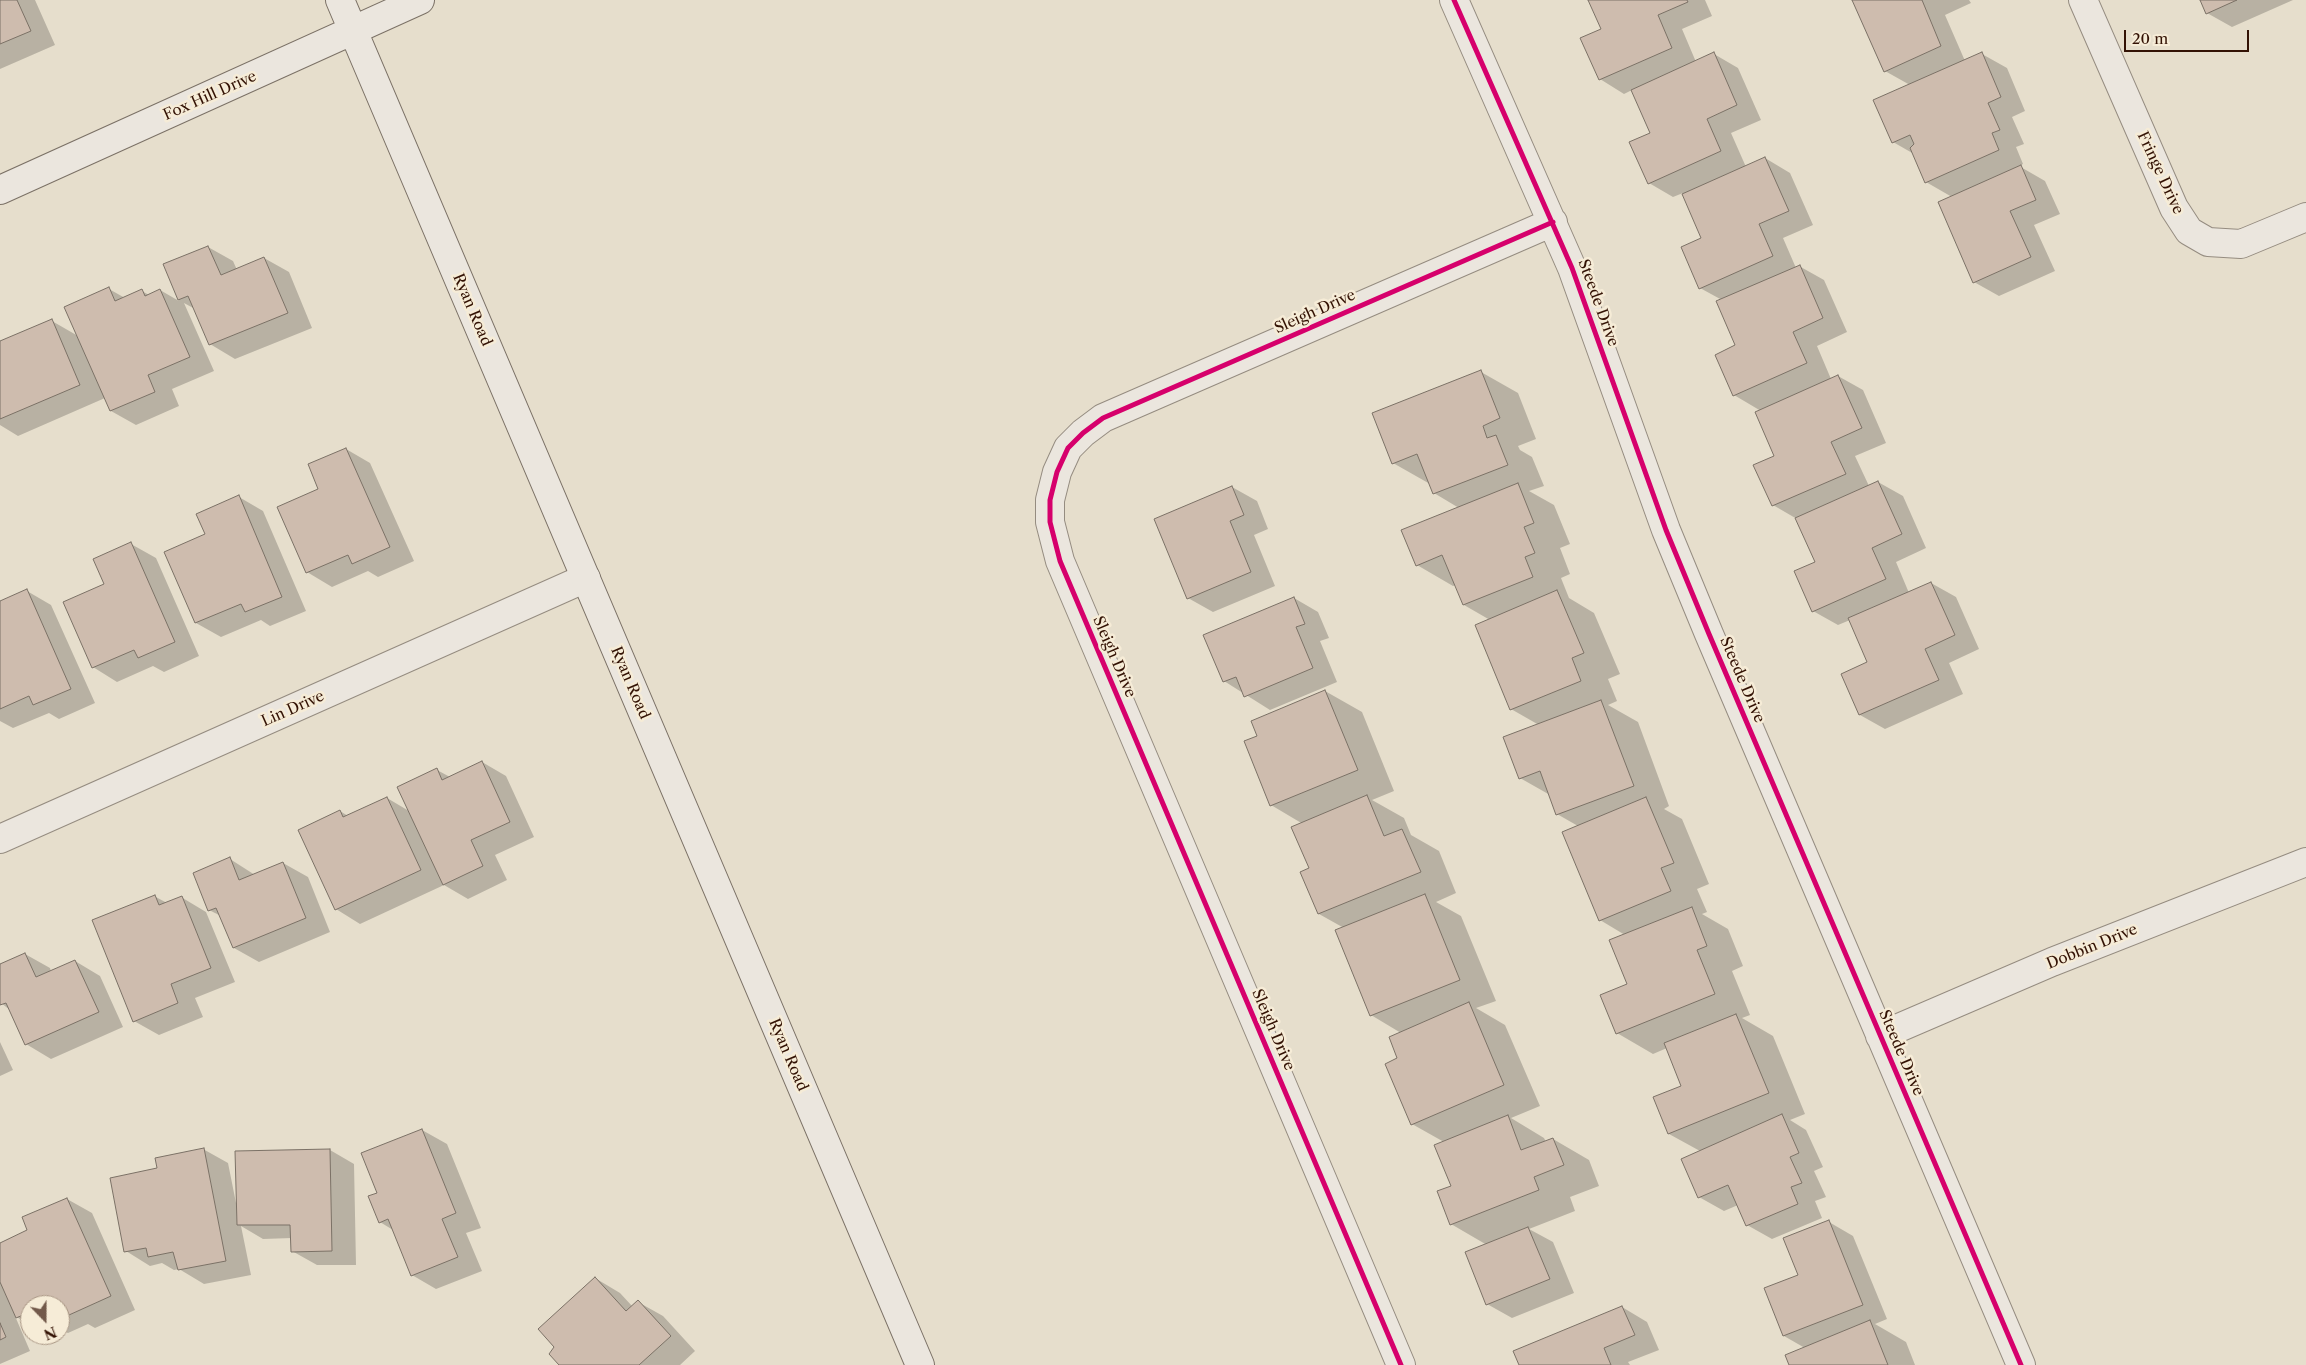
<!DOCTYPE html>
<html>
<head>
<meta charset="utf-8">
<style>
  body { margin:0 }
  #map { position:relative; width:2306px; height:1365px; overflow:hidden; background:#e6decc; font-family:"Libre Caslon Text",serif }
  canvas { display:block }
  .north { position:absolute; left:20px; top:1295px; width:50px; height:50px; box-sizing:border-box; background:#f6ecd7; border:1px solid #a89583; border-radius:50%; rotate:158deg; font-size:14px; font-weight:700; line-height:20px; text-align:center; color:#331204 }
  .north::after { content:''; display:block; margin:auto; width:18px; height:22px; background:#72594a; clip-path:polygon(50% 0,100% 100%,50% 72%,0 100%) }
  .scale { position:absolute; left:2124px; top:30px; width:125px; height:22px; box-sizing:border-box; border:2px solid #331204; border-top:0; padding-left:6px; font-size:15px; line-height:18px; white-space:nowrap; color:#331204; -webkit-text-stroke:4px #f6ecd7; paint-order:stroke }
</style>
</head>
<body>
<div id="map">
<canvas width="2306" height="1365"></canvas>
<div class="north">N</div>
<div class="scale">20 m</div>
</div>
<script>
const g = document.querySelector('canvas').getContext('2d');
g.lineJoin = 'round';
function fillPath(path, color) { g.fillStyle = color; g.fill(path, 'evenodd'); }
const toPath = rows => new Path2D(rows.map(r => 'M' + r).join(''));
function trace(path, color, width, dash) { g.strokeStyle = color; g.lineWidth = width; g.lineCap = dash ? 'butt' : 'round'; g.setLineDash(dash || []); g.stroke(path); }
function drawText(font, color, halo, rows, align = 'center') {
  g.font = font + ' "Libre Caslon Text",serif'; g.lineWidth = 5; g.setLineDash([]); g.textBaseline = 'middle'; g.strokeStyle = halo; g.fillStyle = color; for (const [text, x, y, turn = 0] of rows) {
    g.save(); g.translate(x, y); g.rotate((+turn || 0) * Math.PI / 180); g.textAlign = isNaN(turn) ? turn : align; if (halo) g.strokeText(text, 0, 0); g.fillText(text, 0, 0); g.restore();
  }
}
const shadow = toPath([
  [0,0,35,0,55,45,0,69],
  [1589,0,1705,0,1712,16,1682,29,1696,62,1714,54,1738,68,1761,120,1731,133,1746,167,1765,158,1790,173,1813,225,1783,238,1796,268,1799,266,1824,280,1847,332,1817,346,1831,379,1838,376,1863,390,1886,443,1855,456,1869,486,1878,482,1903,496,1926,548,1896,562,1909,593,1931,583,1956,597,1979,649,1949,663,1963,694,1885,729,1860,715,1842,675,1869,663,1850,620,1838,625,1813,611,1816,562,1797,519,1773,505,1776,456,1761,411,1734,395,1737,346,1722,300,1700,288,1703,239,1683,193,1673,197,1649,183,1652,134,1632,90,1624,94,1600,79,1602,30],
  [1853,0,1969,0,1971,3,1945,15,1965,61,1982,54,2007,68,2025,111,2012,117,2024,144,2016,147,2023,164,2019,166,2045,181,2060,214,2034,225,2055,271,1999,296,1974,282,1952,197,1926,182,1914,154,1893,142,1910,85,1885,71],
  [2201,0,2293,0,2232,27,2207,13],
  [208,247,233,261,237,270,264,258,289,272,312,328,235,359,210,344,195,309,184,303,214,371,172,389,179,406,136,425,111,411,105,398,18,436,0,425,0,343,52,321,78,336,109,289,125,298,142,291,149,295,160,290,179,301,164,265],
  [1481,372,1518,393,1536,439,1518,446,1520,450,1532,457,1544,486,1529,491,1554,505,1570,544,1560,548,1570,574,1561,578,1569,598,1594,613,1620,674,1608,679,1617,701,1608,705,1638,722,1669,806,1664,809,1682,819,1709,884,1697,889,1707,912,1702,914,1728,929,1743,966,1732,971,1750,1015,1742,1018,1773,1036,1805,1114,1790,1120,1806,1130,1823,1167,1814,1171,1826,1197,1815,1201,1822,1218,1772,1239,1747,1225,1738,1205,1724,1211,1699,1197,1700,1151,1669,1134,1655,1098,1683,1087,1667,1048,1653,1054,1617,1033,1628,985,1625,935,1600,920,1578,826,1557,814,1550,795,1520,778,1539,725,1511,709,1490,620,1464,605,1456,585,1453,586,1417,565,1459,508,1434,493,1430,484,1393,463],
  [346,449,370,463,414,561,378,577,368,571,332,587,307,572,320,490],
  [1232,487,1257,501,1268,529,1254,535,1275,586,1213,612,1188,598],
  [239,497,263,511,306,611,270,626,261,620,221,637,196,623,207,535],
  [131,544,156,558,199,656,164,672,153,666,117,682,93,667,106,585],
  [27,591,51,605,95,703,59,719,49,713,13,728,0,721,0,602],
  [1294,598,1318,612,1329,638,1320,641,1337,682,1270,710,1224,681],
  [1325,691,1362,712,1394,791,1372,800,1404,818,1411,835,1439,851,1456,893,1436,902,1461,916,1496,1001,1476,1008,1505,1025,1540,1106,1511,1118,1544,1138,1546,1142,1553,1139,1589,1160,1599,1186,1570,1197,1575,1211,1529,1229,1553,1242,1574,1293,1512,1318,1487,1304,1487,1245,1451,1224,1452,1186,1444,1142,1412,1124,1399,1059,1401,1033,1371,1015,1344,928,1319,914,1302,872,1310,869,1303,824,1271,805,1258,736],
  [482,762,506,776,534,837,495,855,507,880,468,899,444,885,360,924,336,909,340,811,348,816,387,798,409,811,437,770,450,777],
  [230,859,255,875,283,863,308,877,330,932,259,962,234,948,221,916,209,910],
  [154,896,167,903,181,897,206,912,235,982,195,998,203,1017,159,1035,134,1021],
  [25,954,50,968,51,972,75,961,100,976,123,1027,51,1059,26,1044,11,1011,0,1002,0,965],
  [0,1042,13,1070,0,1076],
  [422,1130,447,1144,481,1228,466,1233,482,1271,436,1289,412,1275,393,1230,380,1222,379,1193],
  [203,1149,228,1163,236,1203,330,1150,354,1164,356,1265,317,1265,292,1251,292,1238,263,1239,241,1226,251,1275,204,1284,179,1269,174,1270,162,1263,150,1266,126,1251,158,1169],
  [67,1199,92,1213,135,1310,95,1328,88,1324,68,1333,60,1329,60,1305,30,1305,30,1325,15,1316,30,1351,0,1364,0,1244,29,1231],
  [1829,1222,1853,1236,1887,1319,1875,1324,1906,1342,1915,1365,1790,1365,1805,1348,1784,1336,1766,1289,1799,1275],
  [595,1278,620,1293,632,1306,638,1302,663,1316,695,1351,680,1365,561,1365],
  [1622,1307,1647,1322,1659,1350,1628,1362,1630,1365,1521,1365]
]);
const building = toPath([
  [0,0,17,0,31,31,0,44,0,0],
  [1588,0,1687,0,1688,2,1658,15,1672,48,1599,80,1580,38,1601,29,1588,0],
  [1852,0,1922,0,1941,46,1884,72,1852,0],
  [2200,0,2237,0,2206,14,2200,0],
  [1714,52,1737,105,1707,119,1721,151,1648,184,1629,142,1650,133,1631,90,1714,52],
  [1982,52,2001,97,1988,103,2000,130,1992,133,1999,150,1925,183,1910,148,1914,144,1910,135,1892,143,1873,100,1982,52],
  [1765,157,1789,211,1759,224,1773,256,1699,289,1681,247,1701,238,1682,194,1765,157],
  [2021,165,2036,200,2010,211,2031,257,1973,283,1938,202,2021,165],
  [208,246,221,275,264,257,288,313,209,345,188,296,178,300,163,264,208,246],
  [1800,265,1823,318,1793,332,1807,363,1733,396,1715,355,1735,345,1716,301,1800,265],
  [109,287,115,301,142,289,145,296,160,289,190,357,148,375,155,392,110,411,64,307,109,287],
  [52,319,80,385,0,419,0,341,52,319],
  [1481,370,1500,418,1483,426,1487,438,1496,435,1508,465,1433,494,1417,454,1392,464,1372,413,1481,370],
  [1838,375,1862,428,1831,442,1846,474,1772,506,1753,465,1774,456,1755,412,1838,375],
  [346,448,390,547,352,564,348,555,306,573,277,507,318,489,308,464,346,448],
  [1878,481,1902,534,1872,548,1886,579,1812,612,1794,571,1815,562,1795,518,1878,481],
  [1518,483,1534,523,1524,527,1535,553,1525,557,1533,577,1463,605,1442,555,1416,566,1401,530,1518,483],
  [1232,486,1244,515,1230,521,1251,572,1187,599,1154,519,1232,486],
  [239,495,282,597,245,612,241,604,195,623,164,552,205,534,196,514,239,495],
  [131,542,175,642,138,658,134,650,92,668,63,602,104,584,93,559,131,542],
  [1931,582,1955,635,1925,649,1939,680,1859,715,1841,674,1867,662,1848,618,1931,582],
  [27,589,71,689,33,705,29,696,0,709,0,601,27,589],
  [1557,590,1584,653,1572,658,1581,681,1510,710,1475,625,1557,590],
  [1294,597,1305,624,1296,627,1313,668,1244,697,1236,677,1223,682,1203,635,1294,597],
  [1325,690,1358,770,1270,806,1244,741,1257,736,1251,721,1325,690],
  [1601,700,1634,786,1556,815,1540,771,1519,779,1503,737,1601,700],
  [482,761,510,822,471,840,483,866,443,885,397,787,437,768,442,780,482,761],
  [1367,795,1384,836,1402,829,1421,872,1318,914,1300,872,1309,868,1291,827,1367,795],
  [387,797,421,870,335,910,298,830,340,810,343,817,387,797],
  [1646,797,1674,863,1661,868,1671,891,1599,921,1562,832,1646,797],
  [230,857,239,880,283,862,306,918,233,948,216,908,208,911,193,873,230,857],
  [1425,894,1460,980,1370,1016,1335,930,1425,894],
  [155,895,159,905,182,896,211,968,171,984,178,1003,133,1022,92,920,155,895],
  [1692,907,1707,946,1697,950,1715,994,1616,1034,1600,995,1627,984,1609,940,1692,907],
  [25,953,36,977,75,960,99,1012,25,1045,6,1003,0,1005,0,964,25,953],
  [1469,1002,1504,1085,1411,1125,1385,1064,1397,1058,1389,1037,1469,1002],
  [1736,1014,1769,1093,1668,1134,1653,1097,1681,1086,1664,1043,1736,1014],
  [1782,1114,1799,1153,1790,1157,1802,1183,1791,1187,1798,1204,1746,1226,1728,1185,1698,1198,1681,1159,1782,1114],
  [1508,1115,1521,1150,1553,1138,1564,1165,1534,1177,1539,1190,1450,1225,1437,1191,1451,1186,1434,1145,1508,1115],
  [422,1129,456,1213,442,1219,458,1257,411,1276,388,1219,379,1223,368,1196,377,1193,361,1153,422,1129],
  [204,1148,226,1261,178,1270,173,1252,148,1257,146,1248,124,1252,110,1178,157,1168,155,1158,204,1148],
  [330,1149,332,1251,291,1252,290,1225,237,1225,235,1151,330,1149],
  [67,1198,111,1296,69,1315,66,1309,60,1312,60,1305,30,1305,30,1312,16,1318,0,1282,0,1243,27,1230,22,1217,67,1198],
  [1829,1220,1863,1305,1783,1336,1764,1288,1798,1275,1783,1238,1829,1220],
  [1528,1227,1550,1279,1486,1305,1465,1252,1528,1227],
  [595,1277,626,1311,638,1300,671,1336,639,1365,559,1365,549,1354,554,1347,538,1329,595,1277],
  [1622,1306,1635,1335,1604,1348,1611,1365,1519,1365,1513,1351,1622,1306],
  [1870,1320,1888,1365,1789,1365,1785,1355,1870,1320],
  [0,1323,6,1337,0,1340,0,1323]
]);
const street = toPath([
  [1454,0,1572,268,1666,530,1709,634,2021,1365],
  [2083,0,2174,208,2189,231,2208,242,2241,244,2306,217],
  [0,839,586,578],
  [1880,1036,2052,962,2306,862],
  [1401,1365,1060,561,1050,522,1050,500,1057,472,1068,448,1083,433,1103,418,1553,222]
]);
const secondary = toPath([
  [340,0,920,1365],
  [0,190,420,0]
]);
const cycleway = toPath([
  [1454,0,1572,268,1666,530,1709,634,2021,1365],
  [1401,1365,1060,561,1050,522,1050,500,1057,472,1068,448,1083,433,1103,418,1553,222]
]);
const streetNames = [
  ["Fox Hill Drive",210,96,-24],
  ["Fringe Drive",2160,173,65],
  ["Steede Drive",1598,303,70],
  ["Ryan Road",472,310,67],
  ["Sleigh Drive",1315,312,-24],
  ["Sleigh Drive",1114,657,67],
  ["Steede Drive",1742,680,67],
  ["Ryan Road",630,683,67],
  ["Lin Drive",293,709,-24],
  ["Dobbin Drive",2092,947,-22],
  ["Sleigh Drive",1273,1030,67],
  ["Steede Drive",1901,1053,67],
  ["Ryan Road",788,1055,67]
];
fillPath(shadow, '#0003');
fillPath(building, '#cebcae');
trace(building, '#7b7166', 1);
trace(street, '#958c80', 30);
trace(secondary, '#7b7166', 30);
trace(street, '#ebe6de', 28);
trace(secondary, '#ebe6de', 28);
trace(cycleway, '#d6006c', 5);
drawText('15px', '#331204', '#f6ecd7', streetNames);
</script>
</body>
</html>
